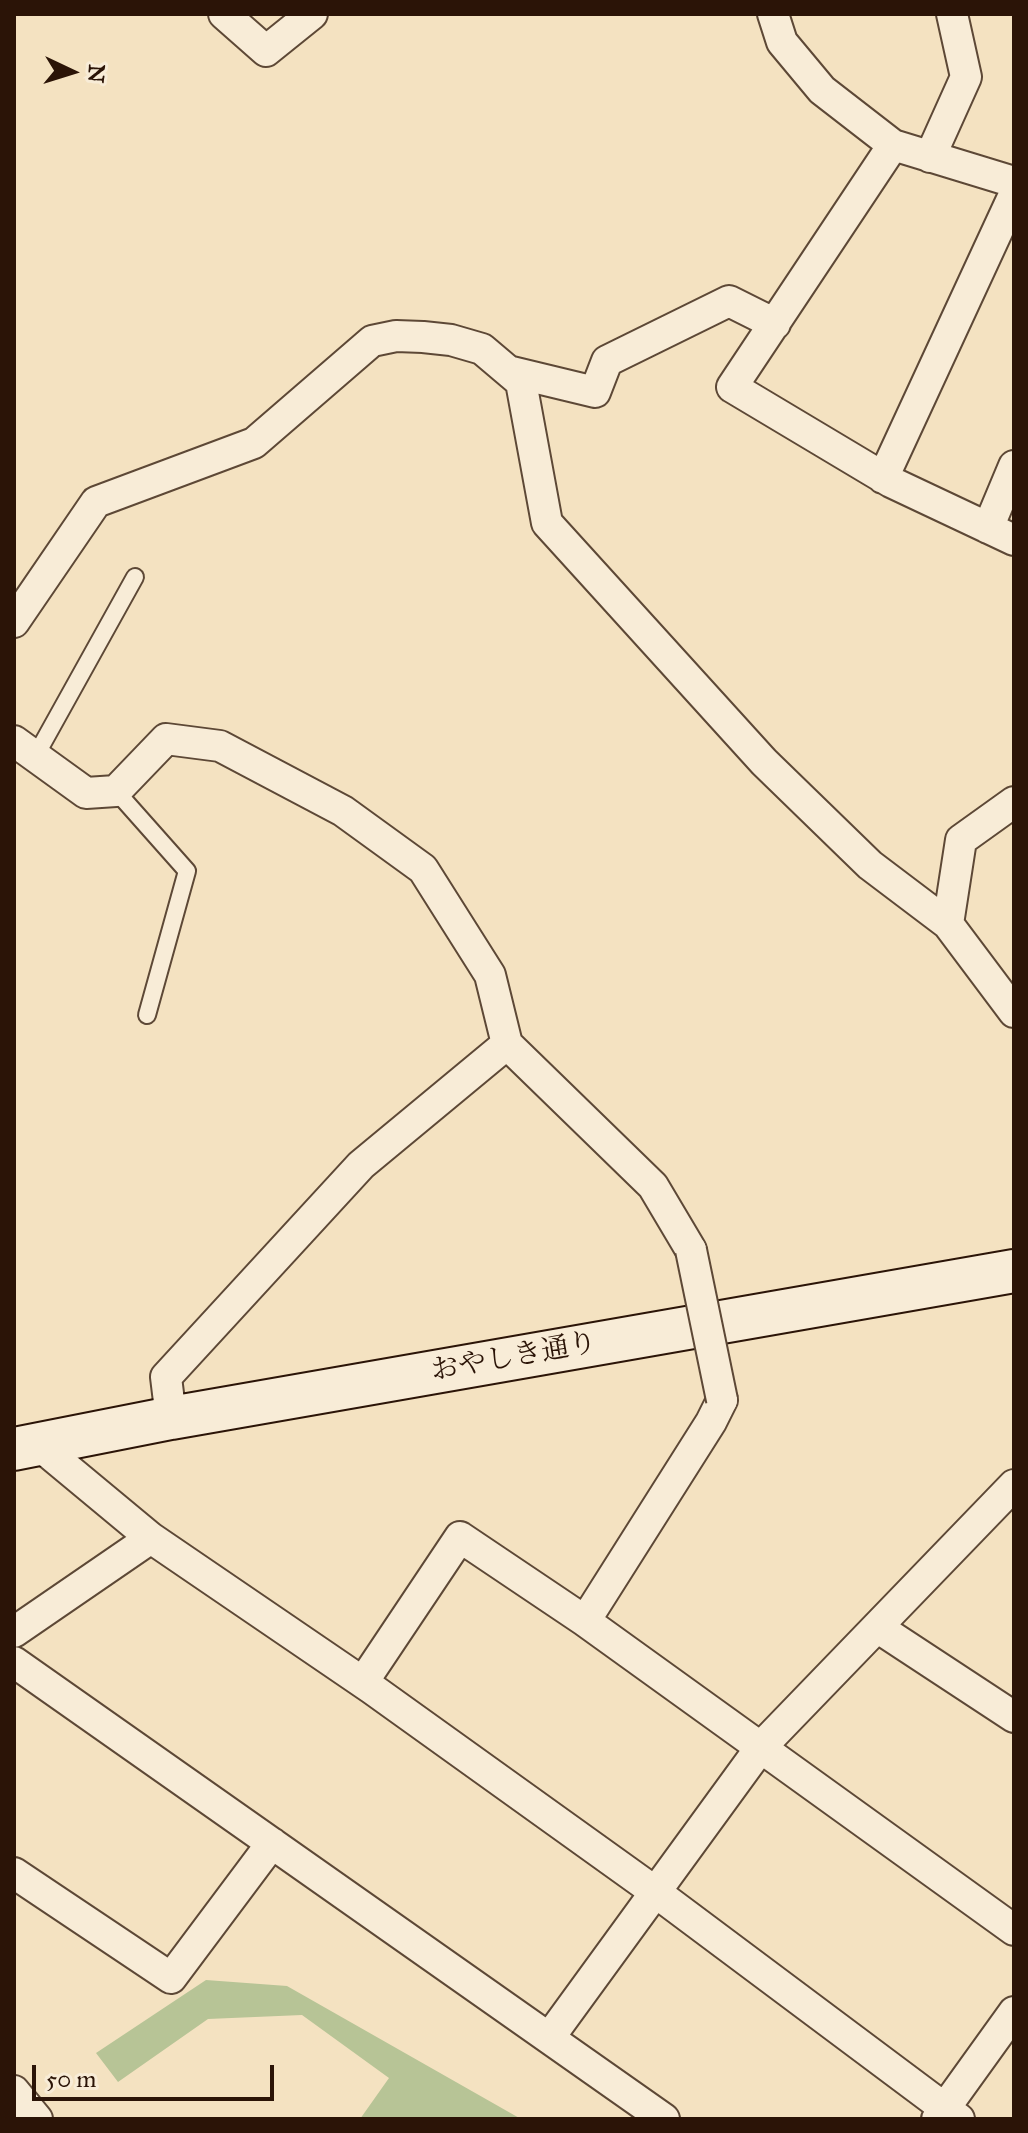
<!DOCTYPE html>
<html>
<head>
<meta charset="utf-8">
<style>
  body { margin:0 }
  #map { position:relative; width:1028px; height:2133px; overflow:hidden; background:#f4e2c1; font-family:"IM FELL Great Primer",serif }
  canvas { display:block }
  .frame { position:absolute; inset:0; border:16px solid #2b1407; pointer-events:none }
  .north { position:absolute; left:32px; top:32px; width:80px; height:80px; -webkit-text-stroke:6px #f8ecd7; paint-order:stroke; rotate:94deg; font-size:22px; font-weight:700; line-height:32px; text-align:center; color:#2b1407 }
  .north::after { content:''; display:block; margin:auto; width:28px; height:36px; background:#2b1407; clip-path:polygon(50% 0,100% 100%,50% 72%,0 100%) }
  .scale { position:absolute; left:32px; top:2065px; width:242px; height:36px; box-sizing:border-box; border:4px solid #2b1407; border-top:0; padding-left:10px; font-size:24px; line-height:28px; white-space:nowrap; color:#2b1407; -webkit-text-stroke:6px #f8ecd7; paint-order:stroke }
</style>
</head>
<body>
<div id="map">
<canvas width="1028" height="2133"></canvas>
<div class="frame"></div>
<div class="north">N</div>
<div class="scale">50 m</div>
</div>
<script>
const g = document.querySelector('canvas').getContext('2d');
g.lineJoin = 'round';
function fillPath(path, color) { g.fillStyle = color; g.fill(path, 'evenodd'); }
const toPath = rows => new Path2D(rows.map(r => 'M' + r).join(''));
function trace(path, color, width, dash) { g.strokeStyle = color; g.lineWidth = width; g.lineCap = dash ? 'butt' : 'round'; g.setLineDash(dash || []); g.stroke(path); }
function drawText(font, color, halo, rows, align = 'center') {
  g.font = font + ' "IM FELL Great Primer","Noto Serif JP",serif'; g.lineWidth = 8; g.setLineDash([]); g.textBaseline = 'middle'; g.strokeStyle = halo; g.fillStyle = color; for (const [text, x, y, turn = 0] of rows) {
    g.save(); g.translate(x, y); g.rotate((+turn || 0) * Math.PI / 180); g.textAlign = isNaN(turn) ? turn : align; if (halo) g.strokeText(text, 0, 0); g.fillText(text, 0, 0); g.restore();
  }
}
const green = toPath([
  [206,1980,287,1986,521,2119,360,2119,389,2078,302,2015,208,2019,118,2082,96,2053]
]);
const lane = toPath([
  [35,757,135,577],
  [116,791,187,871,147,1015]
]);
const street = toPath([
  [224,14,266,51,312,14],
  [773,14,782,42,822,90,893,145,1014,182],
  [893,145,732,387,891,482,1014,540],
  [930,157,966,77,952,14],
  [508,371,595,392,607,361,729,301,775,324],
  [883,478,1014,195],
  [988,528,1014,466],
  [14,622,96,502,254,443,372,341,396,336,423,337,451,340,482,349,521,382,547,523,764,762,870,865,948,924,1014,1012],
  [14,741,86,793,116,791,166,739,220,746,343,811,423,869,490,975,507,1044,653,1186,691,1250],
  [948,924,961,840,1014,802],
  [722,1400,711,1422,585,1621,1014,1930],
  [171,1418,166,1377,361,1165,507,1044],
  [39,1445,151,1538,371,1688,654,1891,959,2119],
  [877,1627,1014,1717],
  [14,1632,151,1538],
  [14,1662,664,2119],
  [363,1682,460,1537,585,1621],
  [14,1873,171,1978,272,1843],
  [549,2038,761,1747,1014,1485],
  [14,2091,37,2119],
  [937,2119,1014,2012]
]);
const secondary = toPath([
  [14,1449,171,1418,1014,1271]
]);
const streetBridge = toPath([
  [691,1250,722,1400]
]);
const streetNames = [
  ["おやしき通り",514,1358,-10]
];
fillPath(green, '#b7c496');
trace(lane, '#5d4836', 20);
trace(street, '#5d4836', 34);
trace(secondary, '#2b1407', 46);
trace(lane, '#f8ecd7', 16);
trace(street, '#f8ecd7', 30);
trace(secondary, '#f8ecd7', 42);
trace(streetBridge, '#5d4836', 34, []);
trace(streetBridge, '#f8ecd7', 30);
drawText('28px', '#2b1407', '#f8ecd7', streetNames);
</script>
</body>
</html>
